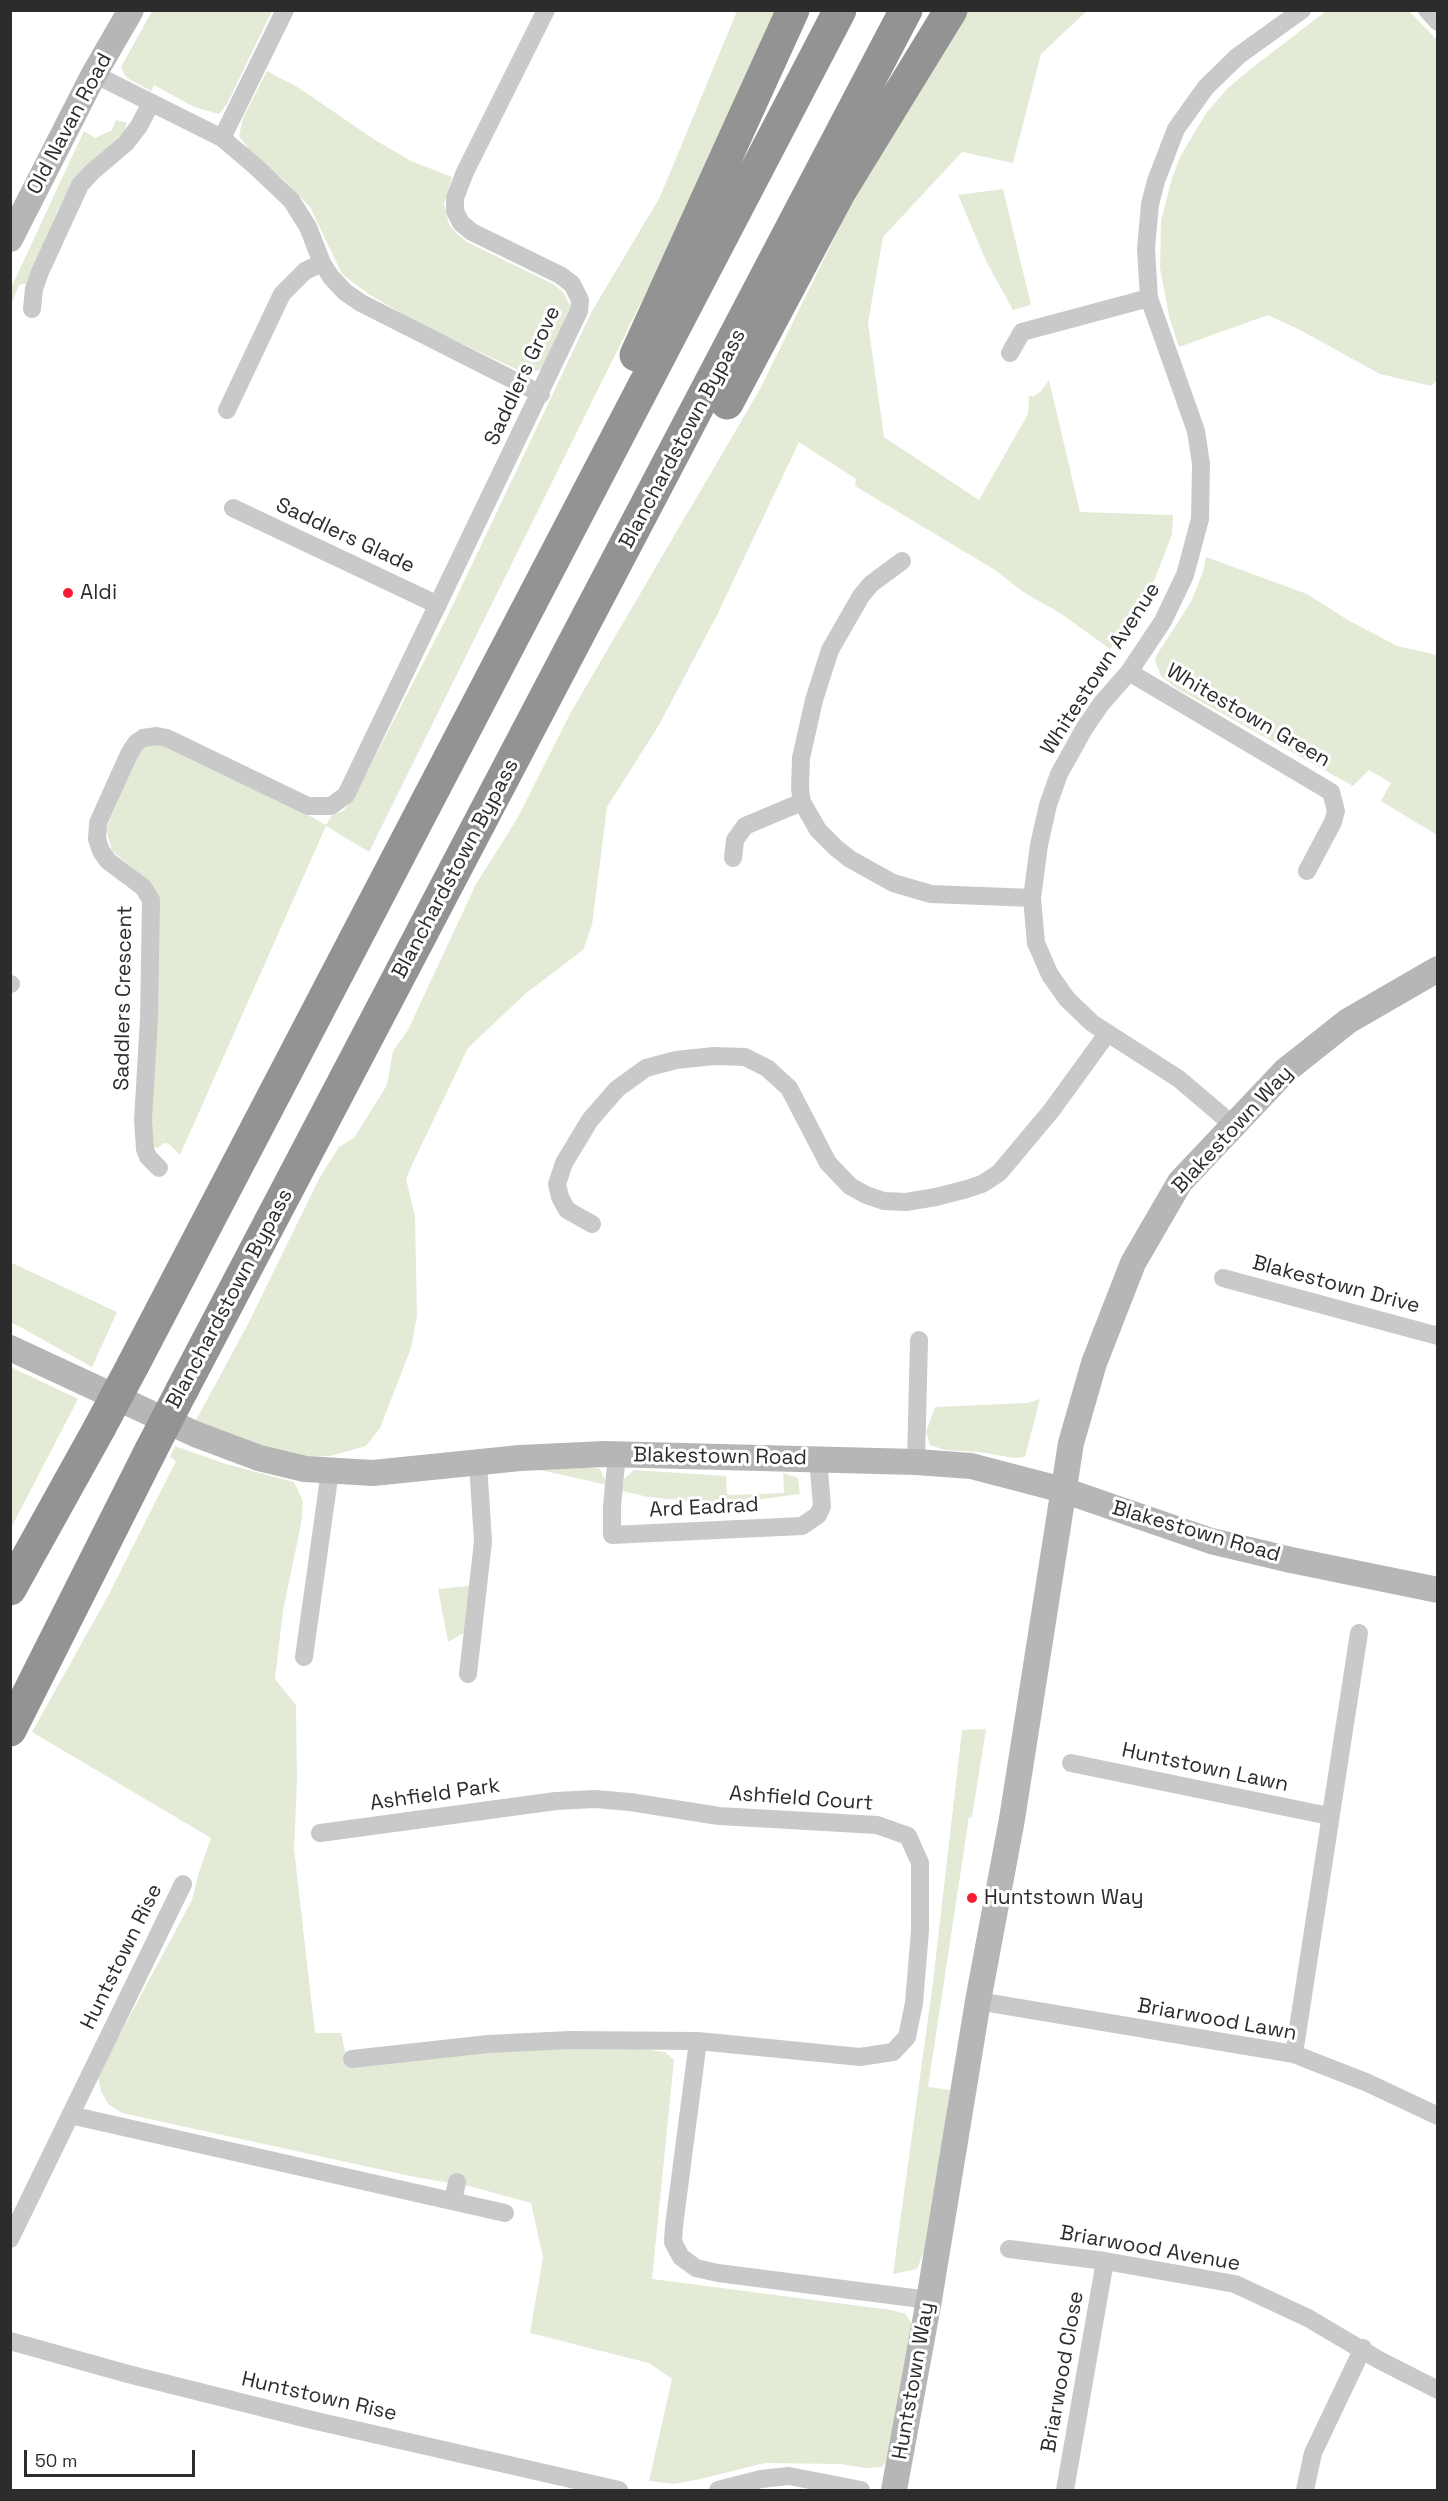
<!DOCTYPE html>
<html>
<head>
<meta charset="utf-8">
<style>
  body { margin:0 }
  #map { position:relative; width:1448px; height:2501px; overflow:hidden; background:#fff; font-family:"Space Grotesk",sans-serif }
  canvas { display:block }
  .frame { position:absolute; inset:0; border:12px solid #2c2c2c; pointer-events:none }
  .scale { position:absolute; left:24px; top:2450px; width:171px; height:27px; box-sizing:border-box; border:3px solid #2c2c2c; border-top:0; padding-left:8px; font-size:18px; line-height:21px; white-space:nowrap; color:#2c2c2c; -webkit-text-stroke:4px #fff; paint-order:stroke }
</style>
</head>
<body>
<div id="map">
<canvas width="1448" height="2501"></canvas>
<div class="frame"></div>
<div class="scale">50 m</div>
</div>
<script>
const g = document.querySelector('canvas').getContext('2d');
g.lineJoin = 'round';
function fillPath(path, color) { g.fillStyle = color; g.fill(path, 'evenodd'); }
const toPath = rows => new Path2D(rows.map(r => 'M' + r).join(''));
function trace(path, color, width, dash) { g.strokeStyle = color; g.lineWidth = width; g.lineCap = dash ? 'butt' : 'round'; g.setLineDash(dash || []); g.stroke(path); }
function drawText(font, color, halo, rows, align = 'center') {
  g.font = font + ' "Space Grotesk",sans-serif'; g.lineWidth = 6; g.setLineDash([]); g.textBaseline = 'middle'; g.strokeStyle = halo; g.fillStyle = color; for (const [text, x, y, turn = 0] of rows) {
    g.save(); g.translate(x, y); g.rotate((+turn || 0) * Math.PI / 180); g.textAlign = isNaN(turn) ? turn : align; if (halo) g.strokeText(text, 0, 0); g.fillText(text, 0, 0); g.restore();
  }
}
const green = toPath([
  [152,11,272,11,227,104,219,114,194,107,154,85,151,91,127,78,124,74,121,67],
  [737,11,778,11,718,147,369,852,326,826,180,1155,169,1144,164,1143,158,1148,154,1147,152,1143,151,883,112,851,106,829,137,756,147,744,164,745,299,810,326,825,332,815,343,811,352,801,449,613,592,311,660,197],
  [960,11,1087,11,1041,54,1013,163,962,152,883,237,868,323,884,437,979,500,1028,414,1029,396,1034,396,1041,391,1049,380,1080,512,1173,515,1172,534,1153,584,1133,619,1110,649,1060,613,1023,592,995,570,855,486,856,479,799,442,717,615,659,725,607,807,592,925,583,950,525,994,468,1048,410,1169,406,1179,415,1217,417,1316,411,1348,380,1428,366,1446,330,1456,305,1457,229,1437,195,1422,248,1324,320,1177,339,1147,354,1138,387,1085,393,1051,408,1030,476,884,517,819,571,712,760,389,854,198],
  [1326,11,1409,11,1437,40,1438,380,1431,386,1380,374,1300,330,1268,315,1179,347,1169,316,1160,268,1161,221,1172,178,1181,155,1207,112,1227,89,1248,71],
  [267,71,299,88,375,140,411,161,452,177,444,204,449,224,456,233,467,242,553,284,563,292,570,305,570,313,542,369,528,374,522,372,418,323,370,295,342,274,310,207,284,180,250,151,239,136,243,118],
  [116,120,127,123,123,133,97,156,74,181,57,212,30,283,19,285,11,305,11,288,84,131,95,138,112,130],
  [1003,189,1031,305,1013,310,987,263,958,195],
  [1206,557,1307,594,1348,620,1397,646,1437,655,1437,835,1381,801,1391,783,1369,770,1353,786,1176,688,1161,676,1155,661,1156,656,1191,602,1203,572],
  [12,1263,117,1312,92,1367,11,1322],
  [11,1367,78,1399,11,1528],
  [1040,1399,1025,1457,1015,1458,979,1452,945,1450,930,1445,926,1432,935,1407,1027,1403],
  [175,1446,226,1464,294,1482,303,1501,301,1524,283,1611,275,1679,296,1705,297,1780,294,1849,315,2033,341,2033,347,2061,514,2047,633,2048,665,2052,674,2060,652,2279,891,2310,906,2314,912,2325,887,2461,882,2467,866,2468,840,2464,765,2463,696,2480,674,2484,649,2481,672,2379,649,2363,530,2333,543,2257,531,2203,469,2186,415,2177,122,2113,108,2104,101,2091,98,2075,192,1900,199,1872,211,1838,32,1732,108,1596,176,1461,170,1457],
  [550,1468,595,1468,600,1469,607,1485,540,1470],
  [634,1470,726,1476,727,1494,732,1495,784,1493,783,1473,798,1478,800,1494,740,1502,700,1502,648,1497,622,1491,624,1479],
  [469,1586,469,1603,464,1633,448,1642,438,1589],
  [986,1729,972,1817,969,1817,928,2087,950,2090,927,2244,917,2269,893,2274,933,1982,962,1730]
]);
const street = toPath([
  [1427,10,1438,22],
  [94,74,222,138,255,166,291,200,308,227,322,263,331,277,345,292,361,303,541,394],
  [222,138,285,10],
  [32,309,34,289,40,272,80,185,92,172,126,143,139,126,151,103],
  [1010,353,1022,332,1149,298],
  [227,410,282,294,305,271,322,263],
  [233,508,438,605],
  [902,561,871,584,861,596,830,650,814,700,801,758,800,789,802,802,818,830,836,848,850,859,893,883,931,894,1032,898],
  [1129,672,1331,792,1336,811,1333,822,1307,871],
  [733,858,735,840,745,826,802,802],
  [10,984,11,984],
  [1233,1125,1179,1079,1092,1023,1067,999,1050,975,1036,943,1032,898,1039,845,1048,805,1059,774,1084,729,1101,704,1129,672,1163,621,1185,575,1200,519,1201,464,1196,431,1149,298,1146,248,1150,204,1156,181,1176,129,1206,87,1238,56,1302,10],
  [159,1168,148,1157,145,1149,143,1120,149,1019,151,900,143,887,108,861,101,851,97,839,98,823,129,754,136,743,143,738,157,736,167,738,308,806,331,806,346,795,579,311,580,300,572,284,560,275,472,232,461,223,455,211,455,198,465,172,546,10],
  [592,1224,567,1210,560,1197,557,1184,564,1163,590,1120,617,1089,646,1068,676,1060,714,1056,745,1057,767,1068,789,1088,828,1163,850,1186,866,1195,884,1201,906,1202,936,1197,967,1189,982,1184,999,1173,1051,1111,1107,1034],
  [1223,1278,1438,1336],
  [617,1454,612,1506,612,1535,802,1526,818,1515,822,1506,818,1459],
  [916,1462,919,1340],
  [304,1657,330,1471],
  [468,1674,483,1542,478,1463],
  [1071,1763,1329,1816],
  [320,1833,556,1801,595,1799,630,1802,719,1816,877,1825,908,1836,920,1863,920,1931,914,2003,907,2037,893,2052,860,2057,698,2041,570,2040,488,2044,352,2059],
  [978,2001,1294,2054,1368,2083,1438,2116],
  [698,2041,674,2226,673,2242,681,2257,696,2268,718,2273,929,2300],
  [1294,2054,1359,1633],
  [70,2115,505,2213],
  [453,2201,457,2182],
  [10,2239,183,1884],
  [1009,2249,1105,2261,1235,2284,1308,2318,1379,2360,1438,2390],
  [10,2341,128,2374,312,2420,619,2490],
  [718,2490,761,2479,789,2476,861,2490],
  [1065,2490,1105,2261],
  [1305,2490,1313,2453,1363,2348]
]);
const secondary = toPath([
  [10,239,94,74,131,10],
  [10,1348,195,1434,259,1458,305,1469,373,1473,520,1458,605,1454,916,1462,971,1466,1063,1490,1211,1541,1291,1560,1438,1590],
  [894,2490,929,2300,978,2001,1012,1819,1071,1443,1094,1363,1133,1263,1180,1182,1285,1071,1348,1021,1438,969]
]);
const highway = toPath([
  [636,355,793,10],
  [727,403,840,191,951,10],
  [133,1365,840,10],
  [182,1390,906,10],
  [10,1589,100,1427],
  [10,1730,151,1450]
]);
const highwayBridge = toPath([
  [100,1427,133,1365],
  [151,1450,182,1390]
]);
const markers = [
  [68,593,6,"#f51c34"],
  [972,1898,6,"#f51c34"]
];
const streetNames = [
  ["Old Navan Road",70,124,-62],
  ["Saddlers Grove",523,376,-65],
  ["Blanchardstown Bypass",683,439,-62],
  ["Saddlers Glade",345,536,25],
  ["Whitestown Avenue",1101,669,-57],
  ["Whitestown Green",1248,716,30],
  ["Blanchardstown Bypass",456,869,-62],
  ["Saddlers Crescent",124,998,-89],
  ["Blakestown Way",1233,1130,-47],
  ["Blakestown Drive",1336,1285,15],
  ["Blanchardstown Bypass",230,1299,-62],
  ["Blakestown Road",720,1457,1],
  ["Ard Eadrad",704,1508,-3],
  ["Blakestown Road",1196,1532,16],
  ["Huntstown Lawn",1205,1768,12],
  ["Ashfield Park",435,1795,-8],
  ["Ashfield Court",801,1799,4],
  ["Huntstown Rise",122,1957,-64],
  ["Briarwood Lawn",1217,2020,10],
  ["Briarwood Avenue",1150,2249,10],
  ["Briarwood Close",1063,2372,-80],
  ["Huntstown Way",914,2381,-80],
  ["Huntstown Rise",319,2397,13]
];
const poiNames = [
  ["Aldi",80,593],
  ["Huntstown Way",984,1898]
];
fillPath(green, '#e3ebd7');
trace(street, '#c9c9c9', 18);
trace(secondary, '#b6b6b6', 26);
trace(highway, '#939393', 33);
trace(highwayBridge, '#939393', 33);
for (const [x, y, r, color] of markers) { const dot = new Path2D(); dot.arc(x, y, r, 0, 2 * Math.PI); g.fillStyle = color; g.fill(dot); trace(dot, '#fff', 2); }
drawText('21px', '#2c2c2c', '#fff', streetNames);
drawText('21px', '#2c2c2c', '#fff', poiNames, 'left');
</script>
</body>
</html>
